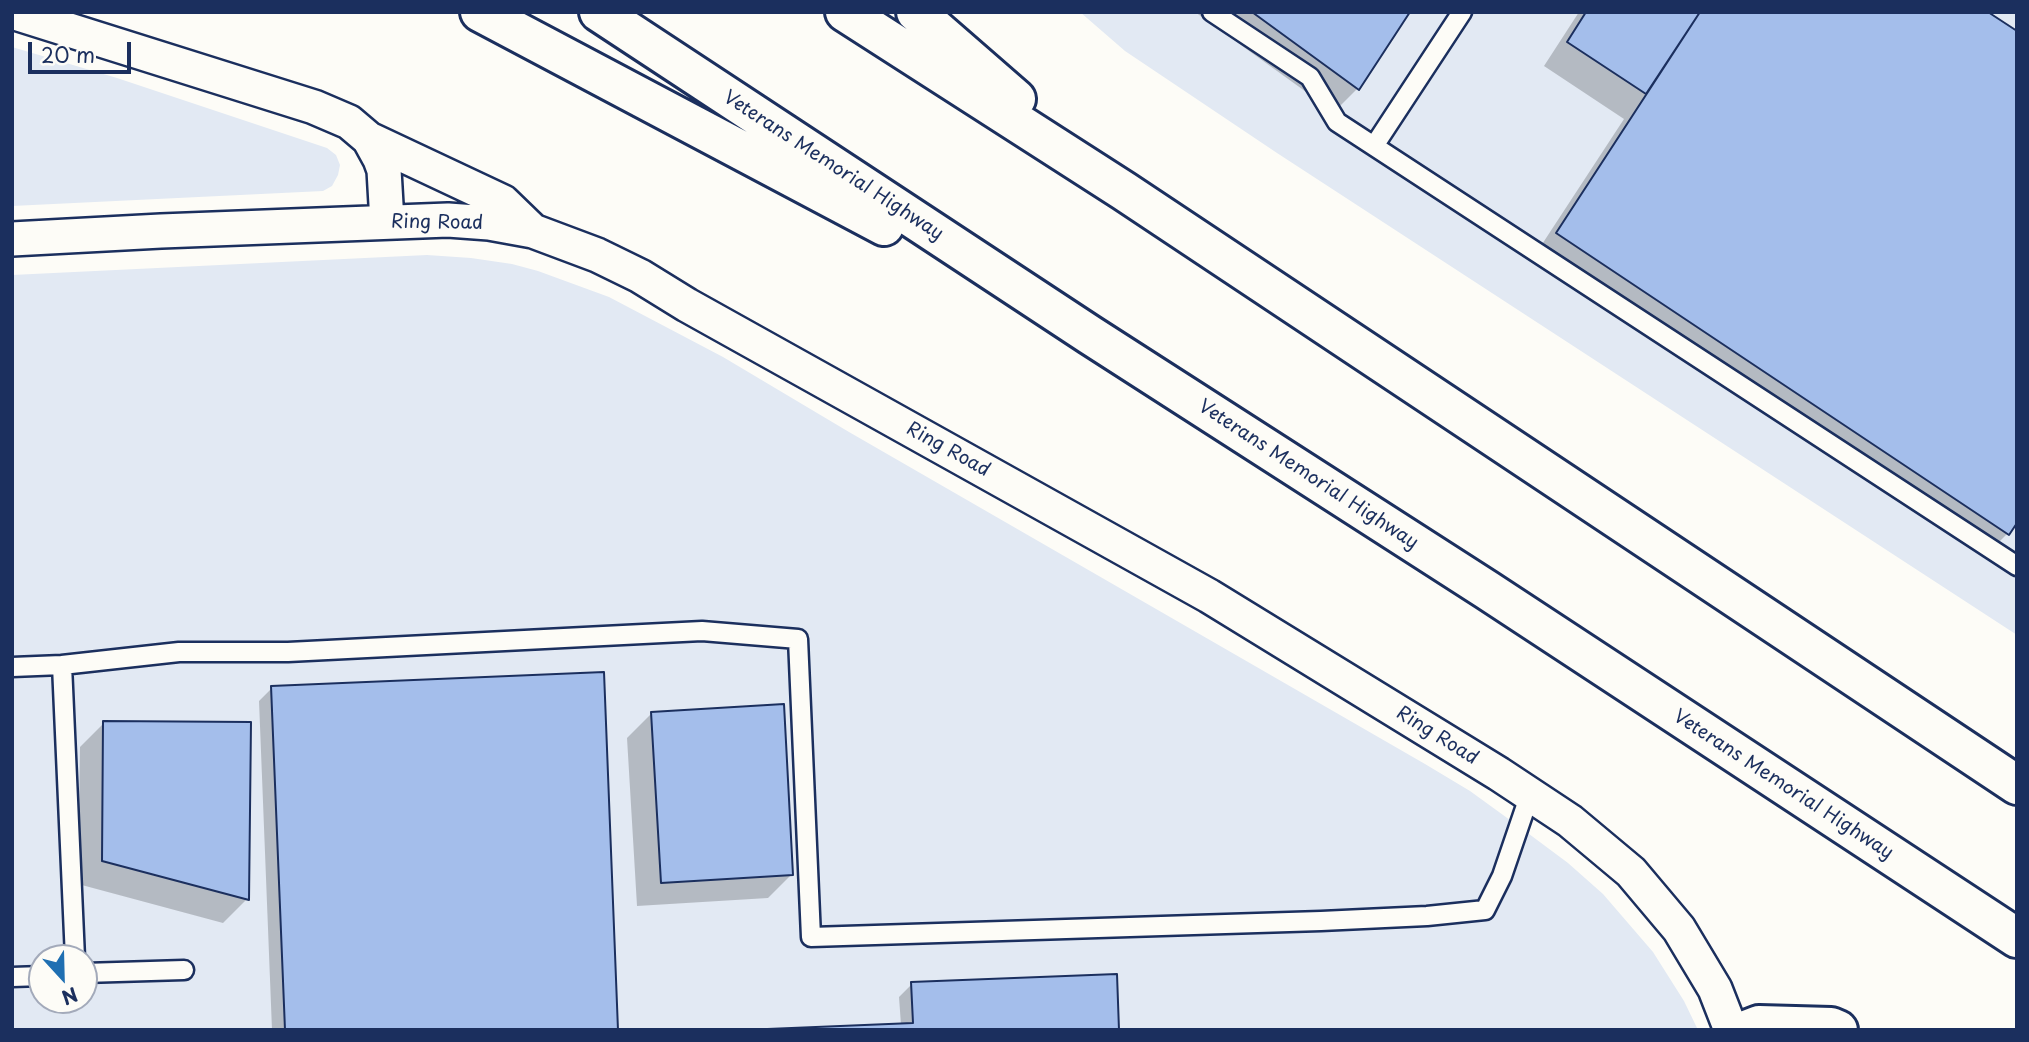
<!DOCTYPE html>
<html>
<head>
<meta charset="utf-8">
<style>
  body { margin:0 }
  #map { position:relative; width:2029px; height:1042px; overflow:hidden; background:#fdfcf7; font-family:"Playpen Sans",sans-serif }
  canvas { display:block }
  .frame { position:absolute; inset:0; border:14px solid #1b2f5e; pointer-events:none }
  .north { position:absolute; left:28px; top:944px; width:70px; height:70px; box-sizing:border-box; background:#fdfcf7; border:2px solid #a3aaba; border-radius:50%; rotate:158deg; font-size:19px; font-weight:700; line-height:28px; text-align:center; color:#1b2f5e }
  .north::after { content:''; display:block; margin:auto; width:24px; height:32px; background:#1f6fb2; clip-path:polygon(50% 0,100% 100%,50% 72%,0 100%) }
  .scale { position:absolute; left:28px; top:42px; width:103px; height:32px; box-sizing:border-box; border:4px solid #1b2f5e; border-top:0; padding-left:9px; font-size:21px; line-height:24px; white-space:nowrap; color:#1b2f5e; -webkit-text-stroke:5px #fdfcf7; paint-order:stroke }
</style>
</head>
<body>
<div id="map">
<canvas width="2029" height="1042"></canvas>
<div class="frame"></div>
<div class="north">N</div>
<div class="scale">20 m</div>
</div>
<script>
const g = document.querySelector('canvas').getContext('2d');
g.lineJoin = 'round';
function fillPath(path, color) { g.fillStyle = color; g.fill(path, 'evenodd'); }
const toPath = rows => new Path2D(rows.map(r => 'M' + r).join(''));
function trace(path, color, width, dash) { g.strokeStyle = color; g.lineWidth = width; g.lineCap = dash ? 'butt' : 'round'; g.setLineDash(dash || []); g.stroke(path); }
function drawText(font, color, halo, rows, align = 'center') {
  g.font = font + ' "Playpen Sans",sans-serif'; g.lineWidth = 6; g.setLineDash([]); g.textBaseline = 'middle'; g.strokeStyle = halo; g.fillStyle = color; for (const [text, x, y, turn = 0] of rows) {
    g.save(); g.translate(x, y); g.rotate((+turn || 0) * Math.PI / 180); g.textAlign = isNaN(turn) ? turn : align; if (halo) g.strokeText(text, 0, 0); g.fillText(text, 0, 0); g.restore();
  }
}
const built = toPath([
  [1080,12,2017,12,2017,635,1277,153,1125,51],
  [12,47,117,78,327,148,336,155,340,165,338,175,332,186,323,191,12,206],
  [427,255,471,258,512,264,538,271,609,297,723,357,849,432,1425,764,1470,791,1521,828,1568,863,1603,894,1653,952,1684,1001,1698,1030,12,1030,12,275],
  [42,958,84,958,84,1000,42,1000]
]);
const shadow = toPath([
  [1195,12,1408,12,1358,88,1334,112],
  [1579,12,1985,12,2008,533,1984,557,1533,258,1624,119,1544,66],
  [272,688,617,1030,272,1030,259,701],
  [651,714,792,874,768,898,637,906,627,738],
  [104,723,247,899,223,923,78,884,80,747],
  [912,984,1117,1030,901,1025,899,997]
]);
const building = toPath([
  [1252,12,1410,12,1359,90,1252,12],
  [1586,12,1700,12,1646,94,1567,42,1586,12],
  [1700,12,1988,12,2017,31,2017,523,2009,535,1556,233,1700,12],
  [604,672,618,1030,285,1030,271,686,604,672],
  [784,704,793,875,661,883,651,712,784,704],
  [103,721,251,722,249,900,102,861,103,721],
  [1117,974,1119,1030,743,1030,913,1023,911,982,1117,974]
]);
const lane = toPath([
  [1212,12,1310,77,1337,122,2017,566],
  [1374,146,1462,12],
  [12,667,62,665],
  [75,958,62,665,179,652,288,652,702,631,798,639,811,937,1321,921,1427,916,1485,910,1502,876,1530,794],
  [84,973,184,970],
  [12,977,42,976]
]);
const street = toPath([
  [12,12,314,107,349,122,369,139,380,159,384,170,387,222],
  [369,139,503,202,533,231],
  [12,239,161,231,448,220,489,223,533,231,597,255,640,276,687,305,1209,596,1499,774,1570,821,1631,872,1679,929,1715,989,1731,1030]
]);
const secondary = toPath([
  [1746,1030,1759,1025,1831,1027,1838,1030]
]);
const highway = toPath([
  [480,12,884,226],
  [599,12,1090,335,1487,590,2017,938],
  [845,12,1124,191,2017,785],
  [916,12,1016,99]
]);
const streetNames = [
  ["Veterans Memorial Highway",833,166,33],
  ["Ring Road",437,223,1],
  ["Ring Road",948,450,29],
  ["Veterans Memorial Highway",1308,475,33],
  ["Ring Road",1437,736,32],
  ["Veterans Memorial Highway",1783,785,33]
];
fillPath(built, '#e2e9f3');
fillPath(shadow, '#0003');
fillPath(building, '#a4beeb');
trace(building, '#1b2f5e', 2);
trace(lane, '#1b2f5e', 23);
trace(street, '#1b2f5e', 38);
trace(secondary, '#1b2f5e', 44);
trace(highway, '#1b2f5e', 44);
trace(lane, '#fdfcf7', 18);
trace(street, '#fdfcf7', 33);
trace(secondary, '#fdfcf7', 38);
trace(highway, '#fdfcf7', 38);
drawText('19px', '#1b2f5e', '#fdfcf7', streetNames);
</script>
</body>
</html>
